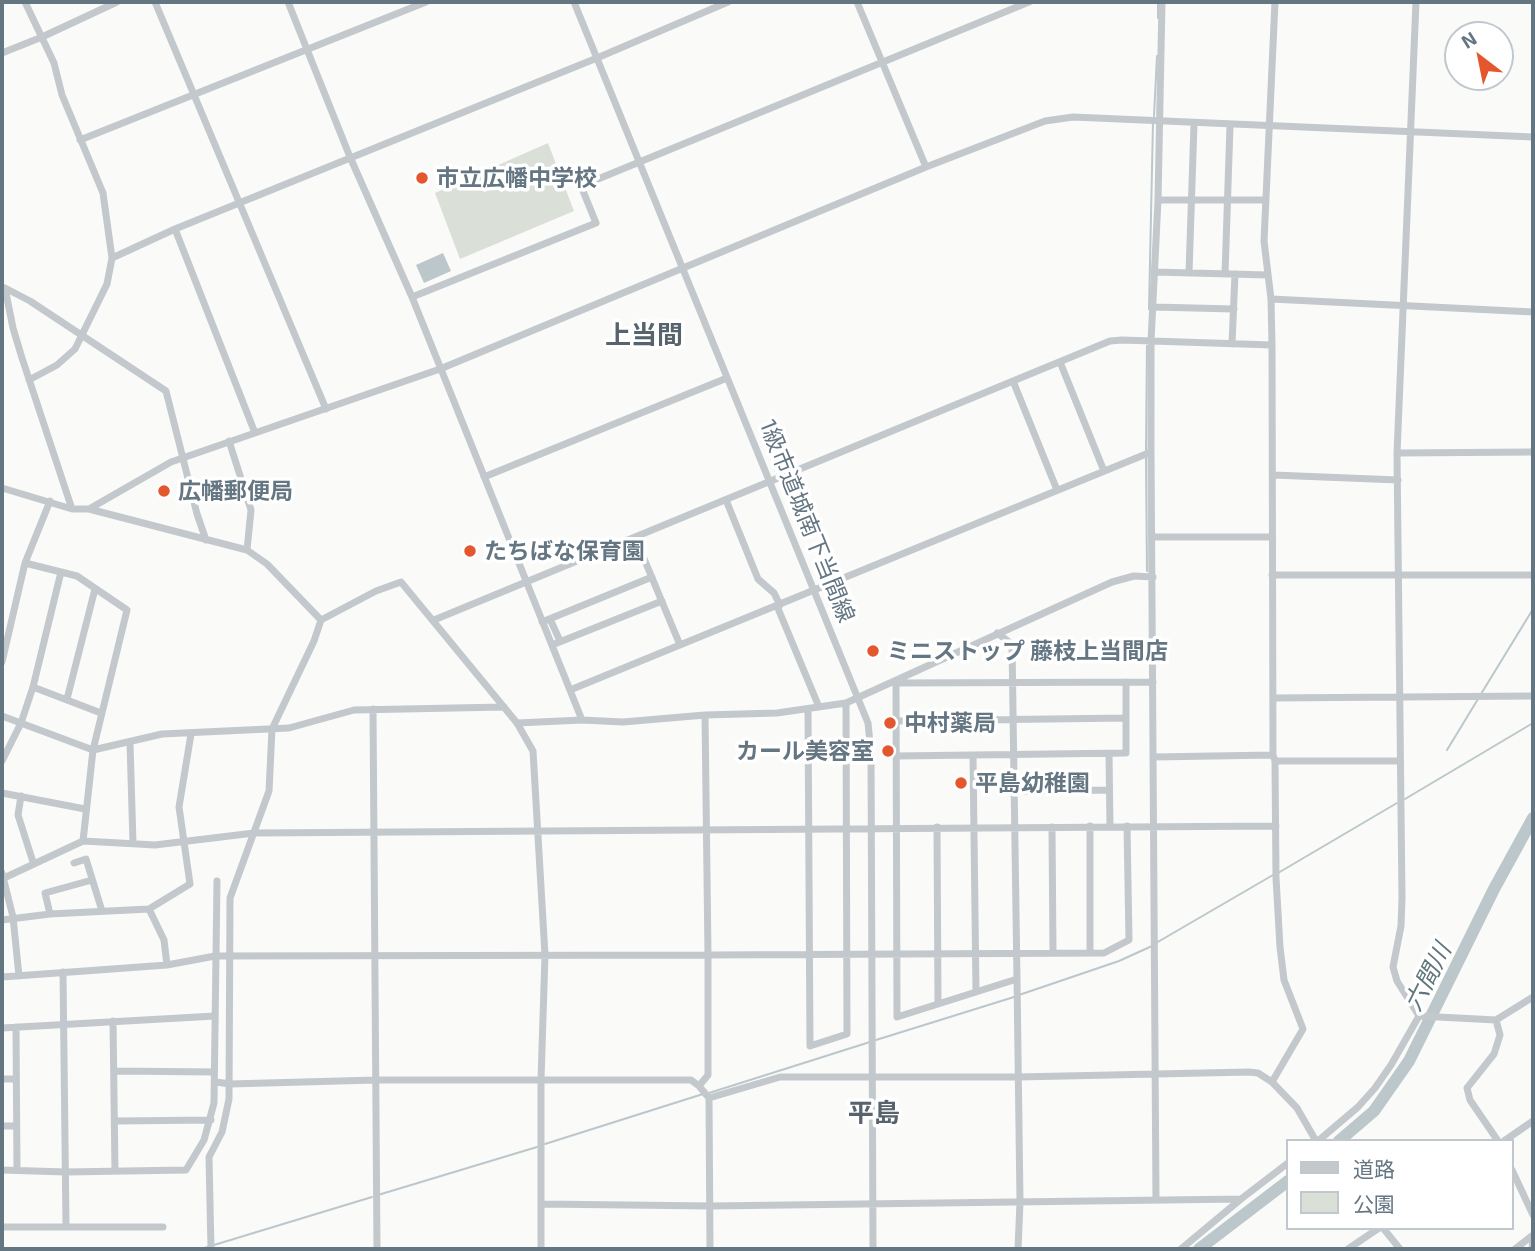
<!DOCTYPE html>
<html>
<head>
<meta charset="utf-8">
<style>
  body { margin:0 }
  #map { position:relative; width:1535px; height:1251px; overflow:hidden; background:#fafaf8; font-family:"Exo 2","Noto Sans JP",sans-serif }
  canvas { display:block }
  .frame { position:absolute; inset:0; border:4px solid #657683; pointer-events:none }
  .legend { position:absolute; left:1286px; top:1139px; width:228px; height:91px; box-sizing:border-box; background:#fff; border:2px solid #c1c8cd; margin:0; padding:9px 12px; list-style:none; font-size:21px; color:#657683 }
  .legend li { display:flex; align-items:center; gap:14px; height:35px }
  .legend b { width:35px; border:2px solid #c1c8cd }
  .north { position:absolute; left:1444px; top:21px; width:70px; height:70px; box-sizing:border-box; background:#fff; border:2px solid #c1c8cd; border-radius:50%; rotate:328deg; font-size:19px; font-weight:700; line-height:28px; text-align:center; color:#657683 }
  .north::after { content:''; display:block; margin:auto; width:24px; height:32px; background:#e4572e; clip-path:polygon(50% 0,100% 100%,50% 72%,0 100%) }
</style>
</head>
<body>
<div id="map">
<canvas width="1535" height="1251"></canvas>
<div class="frame"></div>
<ul class="legend">
<li><b style="height:9px;background:#c3c8cc"></b>道路</li>
<li><b style="height:19px;background:#dadfd7"></b>公園</li>
</ul>
<div class="north">N</div>
</div>
<script>
const g = document.querySelector('canvas').getContext('2d');
g.lineJoin = 'round';
function fillPath(path, color) { g.fillStyle = color; g.fill(path, 'evenodd'); }
const toPath = rows => new Path2D(rows.map(r => 'M' + r).join(''));
function trace(path, color, width, dash) { g.strokeStyle = color; g.lineWidth = width; g.lineCap = dash ? 'butt' : 'round'; g.setLineDash(dash || []); g.stroke(path); }
function drawText(font, color, halo, rows, align = 'center') {
  g.font = font + ' "Exo 2","Noto Sans JP",sans-serif'; g.lineWidth = 7; g.setLineDash([]); g.textBaseline = 'middle'; g.strokeStyle = halo; g.fillStyle = color; for (const [text, x, y, turn = 0] of rows) {
    g.save(); g.translate(x, y); g.rotate((+turn || 0) * Math.PI / 180); g.textAlign = isNaN(turn) ? turn : align; if (halo) g.strokeText(text, 0, 0); g.fillText(text, 0, 0); g.restore();
  }
}
const green = toPath([
  [548,143,574,211,460,259,435,193]
]);
const water = toPath([
  [443,253,451,271,424,283,416,265]
]);
const stream = toPath([
  [1158,18,1158,2],
  [1154,116,1157,56],
  [1149,309,1153,122],
  [1146,450,1147,346],
  [1146,458,1147,571],
  [1481,694,1533,609],
  [1447,750,1478,699],
  [1405,799,1533,723],
  [1278,873,1397,803],
  [1156,943,1273,875],
  [1019,995,1119,961,1152,946],
  [876,1040,1014,997],
  [709,1093,870,1042],
  [545,1144,703,1094],
  [378,1195,537,1147],
  [214,1245,372,1197],
  [201,1249,208,1247]
]);
const river = toPath([
  [1339,1141,1374,1111,1409,1061,1494,889,1533,818],
  [1199,1249,1288,1181]
]);
const minor = toPath([
  [25,2,54,63,62,95,103,193,112,258,107,284,75,349,57,365,29,380],
  [155,2,326,409],
  [288,2,350,157,412,297,582,720],
  [574,2,868,723,871,753,873,1249],
  [857,2,926,167],
  [1416,2,1397,453,1402,898,1401,926,1393,967,1397,981,1419,1016],
  [2,53,42,37,117,2],
  [80,140,426,2],
  [1158,200,1266,200],
  [175,229,255,433],
  [112,258,175,229,597,58,728,2],
  [1154,272,1268,275],
  [1189,273,1194,124],
  [1225,274,1230,126],
  [2,287,5,288,13,328,22,358,72,509],
  [5,288,30,301,166,391,197,514,206,540],
  [412,297,596,223,581,186,1029,2],
  [1271,299,1533,312],
  [1153,307,1234,309],
  [1232,344,1235,274],
  [1060,362,1104,471],
  [1013,381,1057,490],
  [229,441,251,510,247,550],
  [1397,453,1533,452],
  [1273,475,1398,480],
  [484,477,727,378],
  [2,488,72,509,89,509,247,550,267,564,321,620],
  [726,500,758,579,774,593,780,605],
  [89,509,171,462,440,369,926,167,1045,121,1073,117,1533,137],
  [635,537,680,645],
  [1152,537,1272,537],
  [25,563,77,576,127,610,93,750,83,841],
  [1272,575,1533,575],
  [777,606,819,707],
  [550,619,560,641],
  [434,620,1110,341,1122,340,1272,345],
  [542,622,652,577],
  [552,645,662,601],
  [2,662,25,563,50,501],
  [896,683,1153,682],
  [896,685,897,1017,1017,979,1012,644,997,633],
  [33,687,101,713],
  [570,690,1151,452],
  [1273,698,1533,696],
  [67,699,95,589],
  [373,709,377,1249],
  [808,709,810,1046,847,1034,846,703],
  [705,715,708,955,1104,953,1129,940,1127,826],
  [2,716,93,750,162,734,289,728,354,710,504,707],
  [896,721,1126,718],
  [517,723,582,720,623,722,705,715,777,713,846,703,1112,582,1134,576,1153,577],
  [130,743,133,843],
  [1109,754,1110,826],
  [896,756,1126,753,1126,682],
  [973,756,976,992],
  [1153,757,1273,755],
  [2,761,21,723,33,687,61,572],
  [1275,761,1400,761],
  [1016,791,1109,790],
  [2,793,85,809],
  [21,796,18,815,33,862],
  [937,827,938,1004],
  [1052,827,1053,953],
  [74,863,86,859,102,911],
  [2,873,13,917,19,976],
  [4,878,83,841,155,845,254,833,1276,826],
  [149,909,164,940,167,965],
  [50,914,45,893,92,880],
  [2,920,50,914,149,909,190,884,179,807,191,734],
  [1090,953,1090,826],
  [63,972,66,1225],
  [2,977,167,965,215,956,708,955,708,1075,699,1086],
  [1017,979,1020,1202,1018,1249],
  [1496,1020,1500,1035,1494,1054,1467,1088,1470,1100,1498,1141],
  [113,1021,115,1171],
  [16,1027,17,1170],
  [2,1028,215,1016],
  [115,1071,214,1072],
  [2,1079,16,1079],
  [216,1082,230,1084,376,1080,691,1080,699,1086,709,1098,710,1249],
  [1272,1082,1303,1029,1284,980,1280,947,1276,878,1275,761,1273,755,1272,345,1271,299,1264,241,1275,2],
  [709,1098,780,1077,1018,1077,1249,1072,1258,1073,1272,1082,1297,1108,1316,1141],
  [116,1121,211,1120],
  [2,1126,16,1126],
  [1318,1141,1358,1107,1375,1088,1391,1065,1419,1016,1496,1020,1533,997],
  [1504,1141,1533,1121],
  [2,1170,66,1172,186,1170,204,1140,214,1103,217,881],
  [1512,1170,1533,1215],
  [1156,1200,1151,452,1151,341,1158,200,1162,2],
  [542,1204,711,1206,1241,1199],
  [2,1227,163,1227],
  [1383,1228,1400,1249],
  [211,1249,209,1157,222,1132,229,1099,230,898,269,791,272,729,314,641,321,620,376,591,401,582,517,723,533,751,545,955,541,1080,541,1249],
  [1181,1249,1241,1199,1288,1163],
  [1348,1249,1379,1228],
  [1515,1249,1533,1235],
  [1532,1249,1533,1238]
]);
const markers = [
  [422,178,7,"#e4572e"],
  [164,491,7,"#e4572e"],
  [470,551,7,"#e4572e"],
  [873,651,7,"#e4572e"],
  [890,723,7,"#e4572e"],
  [888,751,7,"#e4572e"],
  [961,783,7,"#e4572e"]
];
const poiNames = [
  ["市立広幡中学校",436,178],
  ["広幡郵便局",178,491],
  ["たちばな保育園",484,551],
  ["ミニストップ 藤枝上当間店",887,651],
  ["中村薬局",904,723],
  ["カール美容室",874,751,"right"],
  ["平島幼稚園",975,783]
];
const streetNames = [
  ["1級市道城南下当間線",807,521,68]
];
const waterNames = [
  ["六間川",1428,977,-63]
];
const quarterNames = [
  ["上当間",644,335],
  ["平島",874,1113]
];
fillPath(green, '#dadfd7');
fillPath(water, '#bbc7cb');
trace(stream, '#bbc7cb', 2);
trace(river, '#bbc7cb', 12);
trace(minor, '#c3c8cc', 7);
for (const [x, y, r, color] of markers) { const dot = new Path2D(); dot.arc(x, y, r, 0, 2 * Math.PI); g.fillStyle = color; g.fill(dot); trace(dot, '#fff', 2.5); }
drawText('bold 23px', '#657683', '#fff', poiNames, 'left');
drawText('23px', '#657683', '#fff', streetNames);
drawText('italic 24px', '#60757c', '#fff', waterNames);
drawText('bold 26px', '#57646e', '#fff', quarterNames);
</script>
</body>
</html>
